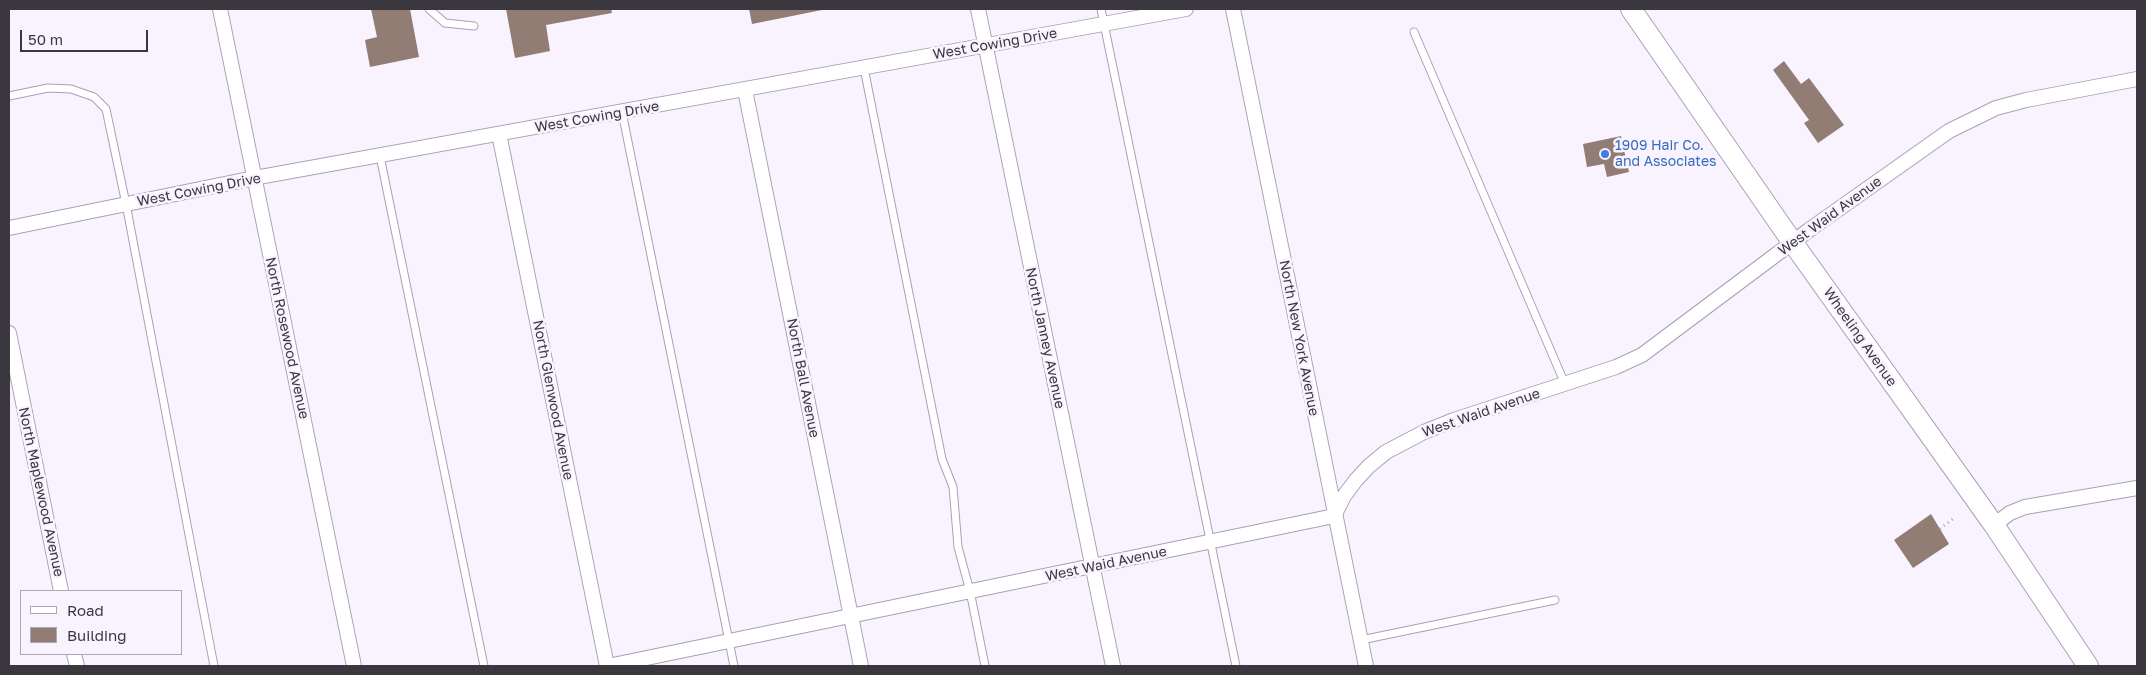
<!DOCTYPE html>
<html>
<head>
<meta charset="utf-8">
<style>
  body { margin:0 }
  #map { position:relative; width:2146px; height:675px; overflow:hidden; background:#f9f3ff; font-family:"Golos Text",sans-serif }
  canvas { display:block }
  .frame { position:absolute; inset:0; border:10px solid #3b373f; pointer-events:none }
  .legend { position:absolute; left:20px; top:590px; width:162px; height:65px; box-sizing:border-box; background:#f9f3ff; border:1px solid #ada8b2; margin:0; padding:6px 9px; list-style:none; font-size:15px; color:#3b373f }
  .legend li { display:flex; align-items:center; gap:10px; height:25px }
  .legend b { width:25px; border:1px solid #ada8b2 }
  .scale { position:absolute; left:20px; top:30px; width:128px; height:22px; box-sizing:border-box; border:2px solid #3b373f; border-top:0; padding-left:6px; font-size:15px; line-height:18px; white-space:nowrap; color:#3b373f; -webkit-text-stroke:4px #f9f3ff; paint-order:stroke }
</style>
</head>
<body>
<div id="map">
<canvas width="2146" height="675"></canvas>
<div class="frame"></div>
<ul class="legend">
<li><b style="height:6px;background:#fff"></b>Road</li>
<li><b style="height:14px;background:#927d74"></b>Building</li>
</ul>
<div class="scale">50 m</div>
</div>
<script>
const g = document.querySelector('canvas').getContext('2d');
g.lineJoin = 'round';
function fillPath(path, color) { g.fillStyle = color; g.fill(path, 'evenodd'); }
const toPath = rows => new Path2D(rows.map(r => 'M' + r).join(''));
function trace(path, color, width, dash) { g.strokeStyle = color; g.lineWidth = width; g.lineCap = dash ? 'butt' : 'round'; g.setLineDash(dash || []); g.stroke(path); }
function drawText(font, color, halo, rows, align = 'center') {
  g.font = font + ' "Golos Text",sans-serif'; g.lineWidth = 5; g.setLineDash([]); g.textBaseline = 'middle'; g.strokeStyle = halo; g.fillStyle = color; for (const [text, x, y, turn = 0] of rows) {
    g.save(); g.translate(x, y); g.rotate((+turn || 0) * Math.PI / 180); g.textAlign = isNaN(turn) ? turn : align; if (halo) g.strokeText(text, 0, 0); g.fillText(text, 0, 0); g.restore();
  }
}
const building = toPath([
  [371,9,410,9,419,57,370,67,365,40,377,37],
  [506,9,611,9,612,13,546,25,550,51,515,58],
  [749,9,822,9,822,10,752,24],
  [1784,61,1801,84,1809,78,1844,125,1818,143,1804,123,1809,120,1773,70],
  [1621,136,1629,172,1607,177,1604,164,1587,167,1583,144],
  [1931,514,1949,544,1913,568,1894,540]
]);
const path = toPath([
  [1940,529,1954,518]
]);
const lane = toPath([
  [429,9,445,23,474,26],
  [1101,9,1236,666],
  [1414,32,1565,384],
  [864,68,942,459,953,487,958,547,970,591,985,666],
  [9,96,48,88,71,89,94,97,106,109,126,204,214,666],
  [622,112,734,666],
  [380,156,484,666],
  [1361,640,1555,600]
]);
const street = toPath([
  [220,9,354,666],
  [978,9,1113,666],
  [1233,9,1366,666],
  [745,90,861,666],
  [499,134,607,666],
  [9,228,254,178,1186,9],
  [9,333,61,591],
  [1994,525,2010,513,2025,507,2137,488],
  [74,654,77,666],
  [608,666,1334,516,1344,496,1356,480,1369,466,1386,452,1424,432,1454,420,1616,367,1642,355,1809,230,1949,131,1996,108,2026,100,2137,79]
]);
const secondary = toPath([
  [1631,9,1793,243,1994,525,2088,666]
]);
const markers = [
  [1605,154,5,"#3f7fe0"]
];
const streetNames = [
  ["West Cowing Drive",995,44,-10],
  ["West Cowing Drive",597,117,-10],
  ["West Cowing Drive",199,190,-11],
  ["West Waid Avenue",1830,216,-36],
  ["Wheeling Avenue",1860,337,55],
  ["North Rosewood Avenue",287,338,78],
  ["North Janney Avenue",1045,338,78],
  ["North New York Avenue",1299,338,79],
  ["North Ball Avenue",803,378,79],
  ["North Glenwood Avenue",553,400,79],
  ["West Waid Avenue",1481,413,-19],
  ["North Maplewood Avenue",41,492,78],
  ["West Waid Avenue",1106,564,-12]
];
const shopNames = [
  ["1909 Hair Co.",1615,146],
  ["and Associates",1615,162]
];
fillPath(building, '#927d74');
trace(lane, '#aba0b3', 9);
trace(street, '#aba0b3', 16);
trace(secondary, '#aba0b3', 22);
trace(path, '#aca7b1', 3, [1, 4]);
trace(lane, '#fff', 7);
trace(street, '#fff', 14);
trace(secondary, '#fff', 20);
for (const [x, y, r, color] of markers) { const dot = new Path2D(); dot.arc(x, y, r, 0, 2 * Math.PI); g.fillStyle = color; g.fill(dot); trace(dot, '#f9f3ff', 2); }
drawText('14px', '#3b373f', '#f9f3ff', streetNames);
drawText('14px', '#366cbe', '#f9f3ff', shopNames, 'left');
</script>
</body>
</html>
